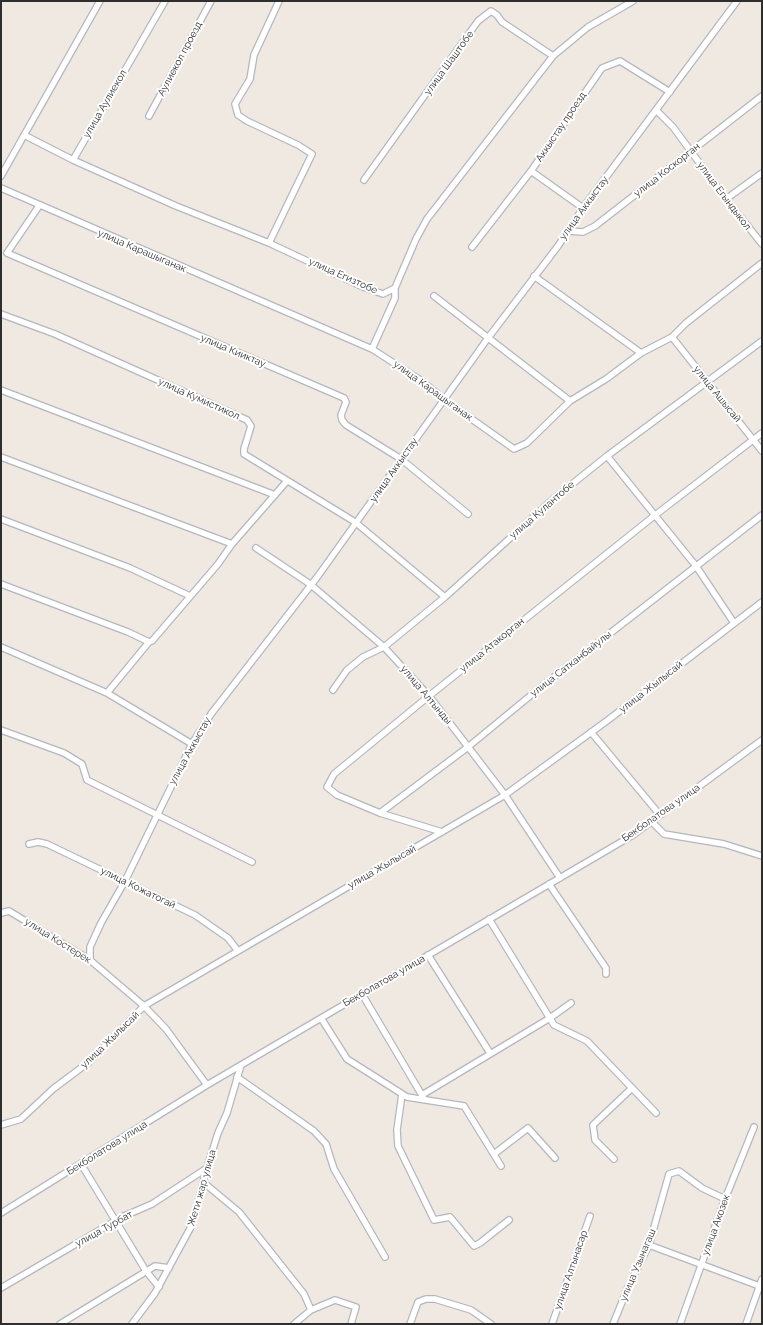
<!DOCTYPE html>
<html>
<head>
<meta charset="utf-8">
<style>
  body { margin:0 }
  #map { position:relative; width:763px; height:1325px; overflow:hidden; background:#efe9e1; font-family:Raleway,sans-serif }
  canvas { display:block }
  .frame { position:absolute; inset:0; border:2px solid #2e2e2e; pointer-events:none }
</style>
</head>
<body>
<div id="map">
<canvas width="763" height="1325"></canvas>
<div class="frame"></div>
</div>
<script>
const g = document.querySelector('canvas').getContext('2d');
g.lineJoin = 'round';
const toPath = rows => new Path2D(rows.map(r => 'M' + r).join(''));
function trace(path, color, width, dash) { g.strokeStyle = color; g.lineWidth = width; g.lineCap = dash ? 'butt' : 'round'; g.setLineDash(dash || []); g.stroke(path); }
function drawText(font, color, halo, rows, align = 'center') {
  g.font = font + ' Raleway,sans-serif'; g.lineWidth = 4; g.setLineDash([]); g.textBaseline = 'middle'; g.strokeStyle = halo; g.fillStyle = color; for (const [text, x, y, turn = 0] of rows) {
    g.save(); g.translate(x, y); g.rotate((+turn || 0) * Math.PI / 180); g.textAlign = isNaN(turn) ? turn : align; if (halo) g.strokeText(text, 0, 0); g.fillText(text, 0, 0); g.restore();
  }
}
const minor = toPath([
  [656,110,673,127,726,199,762,244],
  [149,116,211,1],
  [24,135,73,160,165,1],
  [73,160,176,206,269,243,363,287,383,294,395,288,416,239,427,219,553,56,588,27,633,1],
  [531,171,583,208],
  [1,176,100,1],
  [364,180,478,21,491,11,497,15,502,22,553,56],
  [1,188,372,349,422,381,445,400,514,449,527,443,570,401,606,379,641,353,672,337,686,323,762,263],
  [726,199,762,173],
  [39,206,7,253,344,398,346,402,341,415,342,420,346,425,401,459,468,514],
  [567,231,583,232,595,226,762,96],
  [269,243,312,154,298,145,247,121,238,115,235,104,250,79,254,55,279,1],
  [472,247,531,171,602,68,620,61,670,92],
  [534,276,641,353],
  [434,296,570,401],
  [1,314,55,334,247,420,251,426,244,449,244,454,355,522,445,597],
  [672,337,762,451],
  [372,349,395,298,395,288],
  [1,390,275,495],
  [607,456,696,566,734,623],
  [1,457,232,544],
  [1,519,130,568,190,596],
  [256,548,310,584,384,647,429,696,505,795,560,878],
  [1,584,128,632,149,642,152,641,218,564,232,544,287,481],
  [1,647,107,693,149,642],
  [333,690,347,670,363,657,384,647,445,597,551,501,607,456,762,341],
  [107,693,192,744],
  [1,730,64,753,82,764,87,780,252,862],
  [591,732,660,815],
  [380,813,468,747,536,691,762,515],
  [651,821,664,834,724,844,762,856],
  [442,832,380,813,337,795,327,787,334,774,429,696,654,516,762,433],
  [29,844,38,842,47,844,195,915,228,938,238,951],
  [549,884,606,968,606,974],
  [1,913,9,911,90,960,144,1006,166,1029,207,1085],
  [489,919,554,1025,587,1041,656,1113],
  [428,955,490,1053],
  [90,960,90,947,101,923,125,881,192,744,211,714,318,576,488,338,558,246,583,208,737,1],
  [362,994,423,1097],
  [321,1018,347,1059,407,1097,464,1106,501,1166],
  [237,1077,314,1131,326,1144,334,1169,385,1257],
  [402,1094,397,1130,398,1146,434,1220,450,1217,474,1246,480,1243,509,1220],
  [422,1095,550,1018,571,1003],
  [1,1125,21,1119,53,1089,89,1062,144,1006,505,795,608,720,762,602],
  [494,1154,528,1128,555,1158],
  [614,1159,595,1140,593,1125,632,1088],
  [81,1164,146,1271,159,1287],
  [203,1182,239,1212,304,1294,311,1310],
  [1,1213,207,1085,633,835,762,740],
  [649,1245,762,1287],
  [1,1288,122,1217,152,1204,207,1168],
  [60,1324,155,1266,169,1268],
  [132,1324,155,1293,192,1225,207,1168,218,1133,227,1113,241,1065],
  [294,1324,311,1310,335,1300,356,1307,351,1324],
  [410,1324,418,1302,426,1299,435,1299,471,1310,491,1324],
  [552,1324,590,1216],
  [613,1324,629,1285,649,1245,669,1174,679,1171,702,1188,725,1199],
  [680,1324,725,1199,754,1127],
  [746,1324,762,1279]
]);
const streetNames = [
  ["Аулиекол проезд",180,59,-62],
  ["улица Шаштобе",449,63,-54],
  ["улица Аулиекол",105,104,-60],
  ["Аккыстау проезд",561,127,-56],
  ["улица Коскорган",667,170,-38],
  ["улица Егындыкол",724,196,53],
  ["улица Аккыстау",584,208,-54],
  ["улица Карашыганак",142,251,23],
  ["улица Егизтобе",343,276,24],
  ["улица Кииктау",233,351,23],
  ["улица Карашыганак",433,391,36],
  ["улица Ашысай",717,394,51],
  ["улица Кумистикол",199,399,24],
  ["улица Аккыстау",394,470,-55],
  ["улица Кулантобе",542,510,-41],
  ["улица Атакорган",492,645,-39],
  ["улица Сатканбайулы",571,664,-38],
  ["улица Жылысай",651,687,-38],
  ["улица Алтынды",426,695,50],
  ["улица Аккыстау",190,751,-61],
  ["Бекболатова улица",661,813,-35],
  ["улица Жылысай",382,867,-30],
  ["улица Кожатогай",138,888,26],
  ["улица Костерек",58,941,32],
  ["Бекболатова улица",384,981,-30],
  ["улица Жылысай",110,1040,-44],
  ["Бекболатова улица",107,1148,-32],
  ["Жети жар улица",202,1188,-74],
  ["улица Акозек",716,1225,-70],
  ["улица Турбат",104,1229,-29],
  ["улица Узынагаш",638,1265,-67],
  ["улица Алтынасар",571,1270,-71]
];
trace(minor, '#b4b7c1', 8);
trace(minor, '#fff', 5.5);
drawText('10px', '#2e2e2e', '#fff', streetNames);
</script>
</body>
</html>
